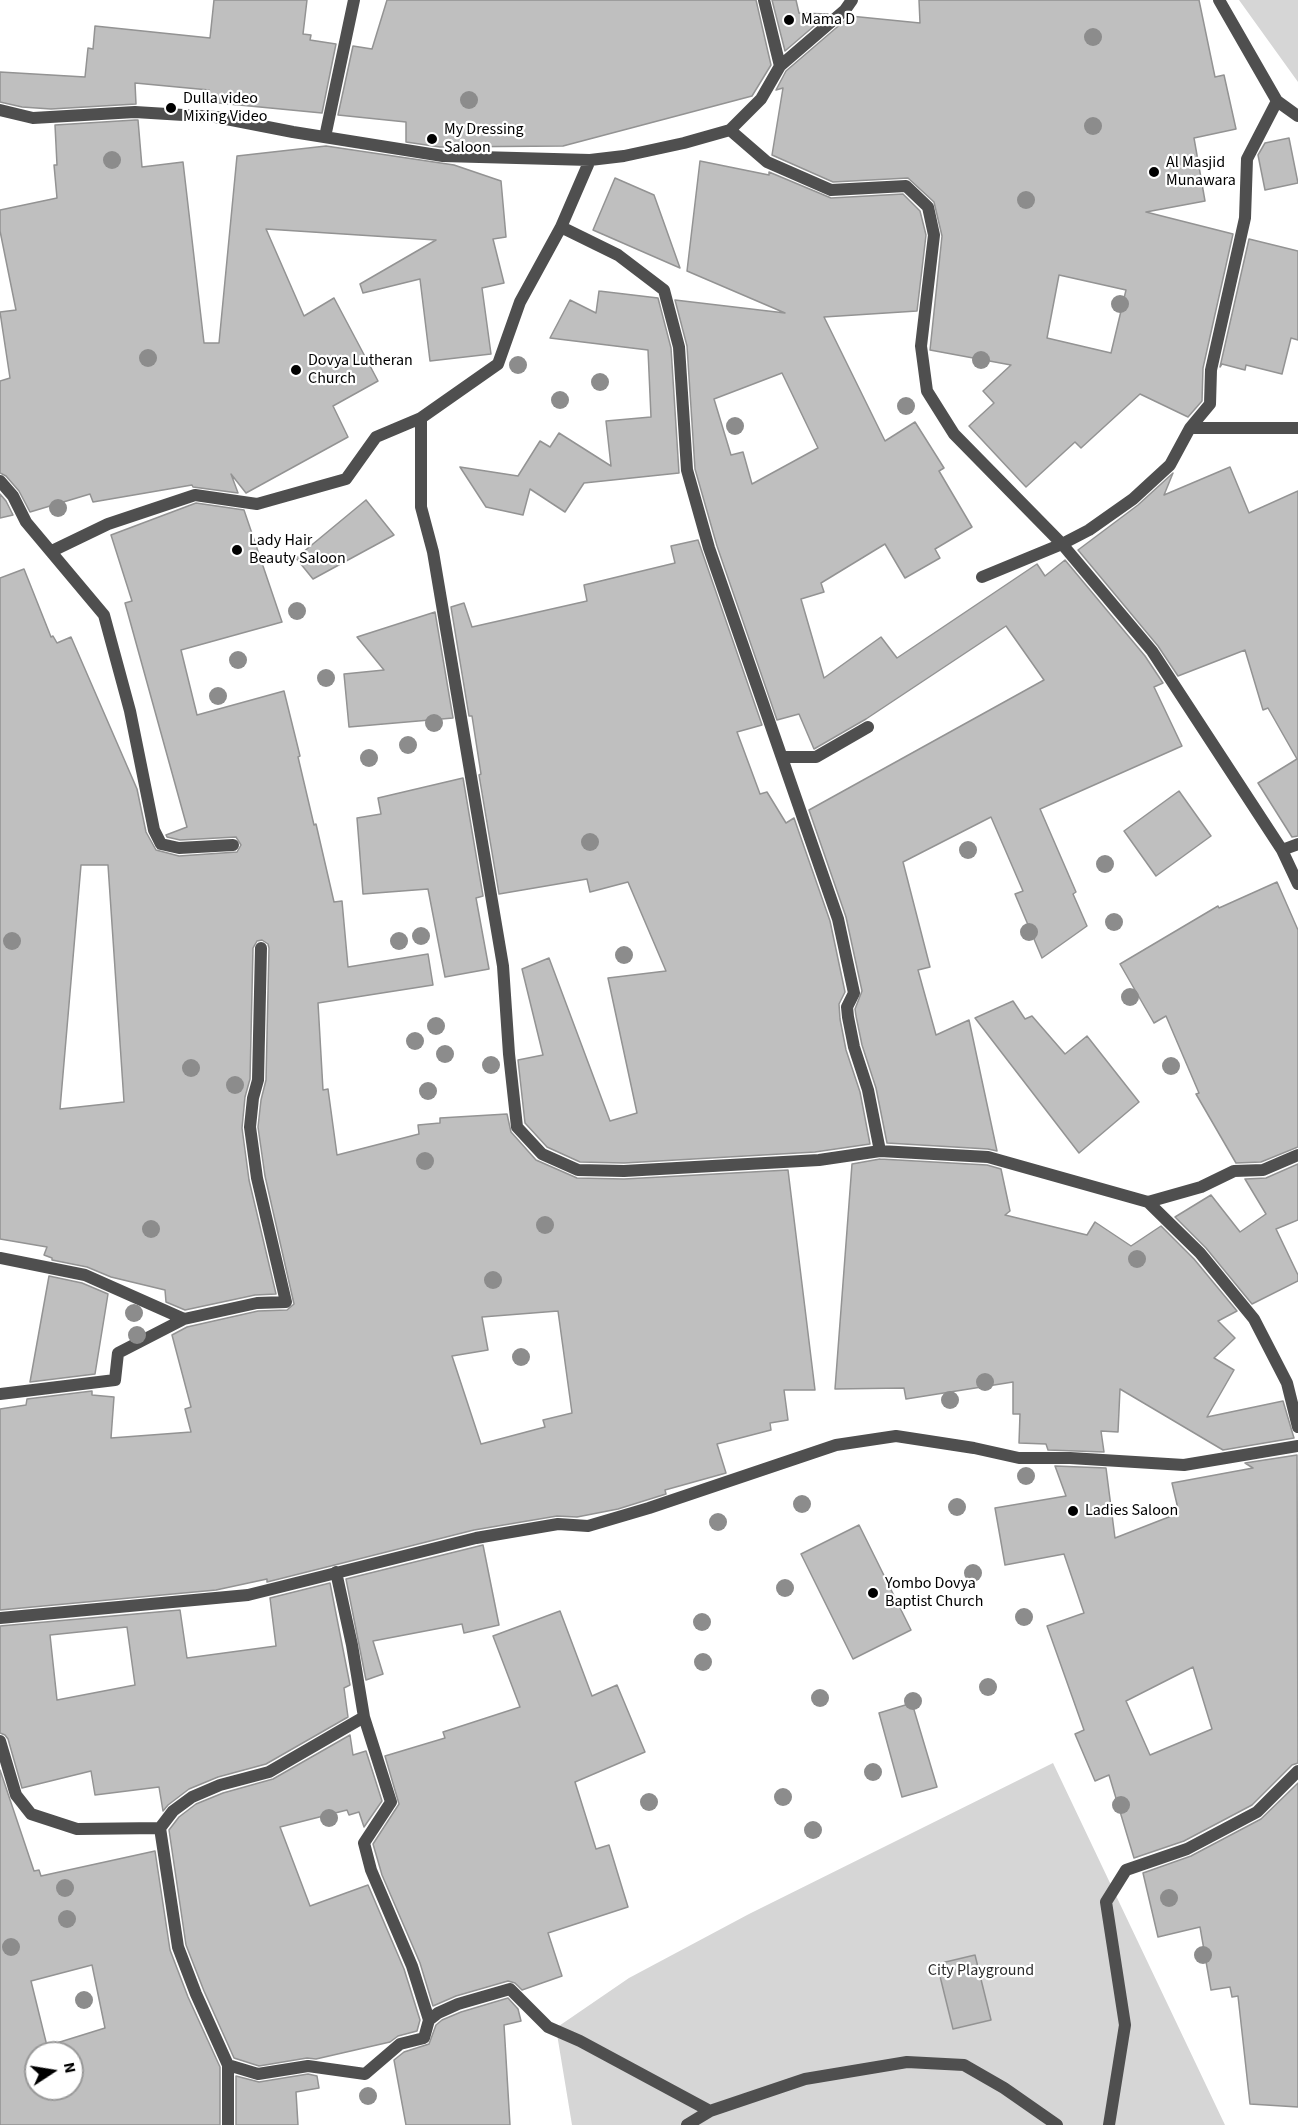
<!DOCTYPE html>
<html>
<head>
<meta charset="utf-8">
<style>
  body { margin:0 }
  #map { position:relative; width:1298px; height:2125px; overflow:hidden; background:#fff; font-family:"Source Sans 3",sans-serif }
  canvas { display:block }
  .north { position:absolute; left:24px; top:2041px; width:60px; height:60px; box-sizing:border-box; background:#fff; border:2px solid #999; border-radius:50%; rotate:78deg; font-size:16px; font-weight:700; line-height:24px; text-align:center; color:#000 }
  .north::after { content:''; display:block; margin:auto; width:21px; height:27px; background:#000; clip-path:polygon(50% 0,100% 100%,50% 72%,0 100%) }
</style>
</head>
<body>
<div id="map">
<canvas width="1298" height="2125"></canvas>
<div class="north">N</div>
</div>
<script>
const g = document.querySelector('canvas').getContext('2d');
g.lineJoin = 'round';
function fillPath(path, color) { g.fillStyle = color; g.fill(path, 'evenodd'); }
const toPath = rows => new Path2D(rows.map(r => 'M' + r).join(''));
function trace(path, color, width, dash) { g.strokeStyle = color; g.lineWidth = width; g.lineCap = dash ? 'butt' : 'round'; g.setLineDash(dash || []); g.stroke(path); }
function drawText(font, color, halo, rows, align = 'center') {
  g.font = font + ' "Source Sans 3",sans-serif'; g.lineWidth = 4.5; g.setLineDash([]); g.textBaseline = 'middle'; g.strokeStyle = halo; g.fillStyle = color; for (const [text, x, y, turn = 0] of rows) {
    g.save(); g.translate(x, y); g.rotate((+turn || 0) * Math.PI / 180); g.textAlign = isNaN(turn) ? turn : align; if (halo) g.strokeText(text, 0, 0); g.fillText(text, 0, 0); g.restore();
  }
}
const green = toPath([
  [1239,0,1298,0,1298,82],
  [1053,1763,1225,2125,572,2125,556,2028,629,1978,749,1914]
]);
const building = toPath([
  [214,0,307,0,303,34,311,35,310,40,336,44,322,113,208,102,209,90,135,83,136,104,51,109,22,107,0,102,0,72,85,77,88,48,93,49,95,26,210,38,214,0],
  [387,0,756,0,771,65,752,96,563,146,440,147,406,142,406,122,338,115,353,46,372,49,387,0],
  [772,0,796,0,799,13,828,14,785,51,772,0],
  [919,0,1199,0,1215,77,1224,75,1236,129,1194,138,1205,201,1146,212,1233,234,1203,368,1202,401,1188,417,1140,394,1081,448,1075,442,1026,487,969,426,994,403,983,391,1011,365,930,350,942,236,934,202,908,178,833,182,772,155,783,88,776,90,786,71,850,16,920,23,919,0],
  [1059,275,1126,290,1111,353,1047,338,1059,275],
  [135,120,138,120,142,167,183,162,204,343,219,343,237,156,326,146,454,165,501,181,506,237,493,239,504,283,482,288,491,354,430,361,420,279,363,293,360,284,436,240,266,229,304,316,334,298,378,381,333,406,348,437,246,493,231,474,238,493,193,487,192,485,93,502,90,494,30,512,19,491,6,476,0,473,0,381,10,378,0,312,16,310,0,231,0,210,57,198,54,165,57,165,55,125,135,120],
  [1289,138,1298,183,1265,190,1258,155,1265,143,1289,138],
  [700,161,769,175,769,172,831,198,903,194,920,211,926,235,917,311,824,317,885,441,915,422,944,468,939,471,972,527,935,549,940,558,905,578,885,544,821,583,824,592,801,599,824,678,881,637,897,658,1037,564,1045,576,1065,560,1145,656,1163,683,1154,687,1182,746,1040,809,1076,892,1073,894,1087,926,1042,958,1015,894,1023,891,991,817,903,862,930,967,918,970,936,1035,969,1020,997,1151,988,1149,887,1143,876,1088,862,1045,856,1016,855,1009,862,991,846,917,809,810,1044,680,1006,626,866,719,814,749,799,714,777,720,717,546,695,469,687,346,675,300,785,313,687,271,700,161],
  [782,373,818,448,752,484,743,452,731,455,714,399,782,373],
  [615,178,654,195,680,268,593,230,615,178],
  [1249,239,1298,251,1298,340,1291,338,1282,374,1246,365,1245,370,1222,364,1220,367,1249,239],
  [599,291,658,298,671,348,679,473,584,483,565,512,530,489,523,515,486,507,460,467,518,476,540,441,550,447,559,433,611,466,606,421,651,417,648,350,550,338,570,300,596,313,599,291],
  [1230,467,1249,513,1298,491,1298,836,1292,837,1258,783,1297,759,1268,708,1263,710,1245,650,1178,676,1158,646,1078,550,1138,505,1173,473,1164,495,1230,467],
  [0,494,6,501,13,515,0,518,0,494],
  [366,500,394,535,313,579,296,558,366,500],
  [196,503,244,510,282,622,181,650,197,715,284,691,300,756,298,757,314,825,316,824,334,902,342,901,348,967,428,954,433,985,318,1003,323,1090,328,1089,337,1155,419,1134,418,1125,440,1123,440,1118,507,1114,511,1132,536,1160,577,1178,624,1179,788,1170,815,1390,784,1390,788,1420,770,1423,771,1430,717,1444,726,1473,665,1490,666,1494,618,1509,577,1517,557,1516,474,1530,267,1582,267,1579,216,1590,0,1610,0,1409,26,1405,27,1399,92,1391,92,1395,114,1397,111,1438,191,1432,185,1409,191,1407,172,1335,187,1327,258,1311,287,1310,294,1304,265,1176,258,1127,261,1100,266,1080,269,948,268,944,262,940,257,941,253,948,250,1079,245,1097,242,1128,249,1180,276,1294,255,1295,185,1310,166,1302,165,1290,111,1277,87,1267,52,1260,52,1258,44,1255,47,1247,0,1239,0,578,24,569,51,637,53,636,57,643,71,637,137,789,146,832,156,850,179,856,237,852,241,845,236,837,180,840,167,837,166,835,187,827,125,603,132,601,111,535,196,503],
  [81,865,108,865,124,1102,60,1109,81,865],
  [558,1311,572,1413,543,1420,545,1427,481,1444,452,1356,488,1350,482,1317,558,1311],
  [698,540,762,725,737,732,760,794,767,792,786,823,794,818,830,921,845,992,839,1004,840,1019,846,1050,860,1092,870,1144,815,1152,624,1163,580,1162,547,1147,525,1123,518,1060,543,1055,522,969,549,958,610,1121,637,1113,608,978,666,971,628,882,590,892,587,879,499,894,479,775,481,774,472,716,469,716,451,607,464,603,472,627,587,601,584,585,675,563,671,546,698,540],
  [435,612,453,718,349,727,344,674,384,670,357,637,435,612],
  [463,778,483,896,476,898,489,969,445,977,428,889,363,894,357,818,381,814,378,798,463,778],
  [1179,791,1211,836,1156,876,1124,831,1179,791],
  [1277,882,1298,930,1298,1147,1261,1162,1236,1163,1196,1094,1199,1093,1166,1016,1154,1023,1120,964,1218,906,1219,908,1277,882],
  [1013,1001,1025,1019,1032,1016,1065,1054,1087,1036,1139,1102,1079,1153,975,1018,1013,1001],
  [880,1159,987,1165,1001,1169,1010,1211,1005,1215,1087,1235,1095,1222,1131,1246,1161,1226,1194,1259,1237,1311,1218,1321,1235,1338,1214,1358,1234,1370,1207,1417,1283,1401,1294,1438,1223,1450,1120,1389,1118,1432,1101,1431,1104,1452,1048,1450,1046,1444,1019,1443,1020,1414,1013,1414,1013,1382,906,1399,904,1388,835,1389,852,1164,880,1159],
  [1298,1164,1298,1220,1276,1229,1298,1275,1298,1281,1252,1304,1206,1248,1175,1217,1211,1195,1240,1232,1266,1214,1245,1179,1266,1178,1298,1164],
  [49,1276,82,1283,108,1294,95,1374,30,1382,49,1276],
  [1297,1455,1298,1763,1292,1765,1252,1805,1184,1841,1134,1858,1109,1775,1095,1781,1075,1734,1084,1730,1047,1626,1084,1613,1064,1554,1005,1565,995,1508,1066,1496,1055,1466,1106,1468,1115,1538,1179,1513,1172,1483,1253,1468,1245,1463,1297,1455],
  [1193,1667,1212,1729,1150,1755,1126,1701,1193,1667],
  [859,1525,911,1630,853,1659,801,1554,859,1525],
  [483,1545,499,1625,464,1633,462,1624,373,1641,383,1674,366,1680,346,1579,483,1545],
  [330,1583,350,1685,344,1688,348,1717,266,1764,218,1777,189,1789,168,1805,163,1811,159,1787,95,1795,91,1771,22,1788,8,1739,5,1735,0,1733,0,1626,180,1610,187,1658,276,1646,270,1598,330,1583],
  [127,1627,135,1685,57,1700,50,1635,127,1627],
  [560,1611,592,1696,617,1685,645,1752,575,1782,596,1849,609,1845,628,1907,548,1933,562,1976,522,1990,515,1983,508,1981,456,1996,433,2006,420,1963,382,1875,373,1844,399,1804,385,1756,445,1738,443,1732,520,1707,493,1636,560,1611],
  [912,1703,937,1787,902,1797,879,1713,912,1703],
  [350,1735,353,1755,366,1751,382,1801,364,1827,359,1812,349,1815,347,1810,280,1827,310,1906,368,1885,404,1969,420,2020,417,2031,398,2036,390,2042,316,2059,307,2058,259,2066,234,2058,204,1991,186,1945,169,1830,179,1817,196,1804,223,1793,273,1779,350,1735],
  [0,1770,34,1871,39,1870,41,1876,155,1851,170,1950,188,1997,220,2067,220,2125,0,2125,0,1770],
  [92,1965,105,2028,47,2046,31,1981,92,1965],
  [36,2053,72,2053,72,2089,36,2089,36,2053],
  [1298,1783,1298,2107,1250,2104,1238,1996,1232,1997,1230,1987,1211,1990,1200,1927,1158,1937,1143,1873,1191,1856,1261,1819,1298,1783],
  [975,1955,991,2020,953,2029,937,1964,975,1955],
  [508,1998,518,2009,521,2021,504,2025,510,2125,406,2125,394,2060,404,2052,429,2044,436,2025,442,2020,461,2012,508,1998],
  [308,2074,317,2076,319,2088,296,2092,298,2125,236,2125,236,2076,259,2082,308,2074]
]);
const street = toPath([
  [764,0,780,66],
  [1219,0,1277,101,1298,116],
  [0,110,33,118,135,112,216,117,293,132,443,156,590,160,624,156,684,143,730,130,761,99,780,66,845,10,852,0],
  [730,130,767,162,831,190,906,186,928,207,934,235,921,346,927,391,954,434,1062,544,1152,651,1282,850,1298,884],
  [325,137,354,0],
  [561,227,618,255,664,290,679,347,687,470,709,548,838,919,854,993,847,1007,848,1017,854,1047,868,1090,880,1151],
  [421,418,421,507,433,552,503,966,509,1054,517,1127,542,1154,578,1170,624,1171,819,1160,880,1151,988,1157,1148,1202,1200,1253,1254,1319,1287,1383,1298,1427],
  [1190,428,1298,428],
  [0,481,13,496,26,522,104,615,130,711,154,830,161,844,179,848,233,845],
  [52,551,108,524,195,495,257,504,346,479,376,437,421,418,498,364,520,302,561,227,590,160],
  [982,577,1062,544,1089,530,1133,499,1170,465,1190,428,1210,404,1211,370,1245,218,1247,159,1277,101],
  [782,757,816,757,868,727],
  [1282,850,1298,844],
  [1148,1202,1201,1187,1234,1171,1263,1170,1298,1155],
  [0,1258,85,1275,184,1319,257,1303,286,1302,257,1178,250,1127,253,1098,258,1080,261,948],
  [0,1394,115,1380,118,1353,184,1319],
  [336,1572,352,1645,364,1717,391,1802,364,1843,371,1870,412,1966,429,2020],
  [0,1618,248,1595,476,1538,558,1524,588,1526,649,1508,836,1445,896,1436,974,1448,1019,1458,1070,1458,1184,1465,1298,1446],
  [0,1741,16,1795,31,1814,77,1829,160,1828,178,1947,196,1994,228,2065,228,2125],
  [160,1828,173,1811,192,1797,220,1785,269,1772,364,1717],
  [228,2065,258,2074,308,2066,365,2074,400,2044,424,2038,429,2020,438,2013,458,2004,510,1989,548,2027,580,2041,710,2111],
  [687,2125,710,2111,805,2079,907,2062,964,2065,1004,2088,1057,2125],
  [1109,2125,1125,2025,1106,1902,1126,1870,1187,1849,1257,1812,1298,1771]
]);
const trees = [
  [1093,37],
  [469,100],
  [1093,126],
  [112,160],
  [1026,200],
  [1120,304],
  [148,358],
  [981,360],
  [518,365],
  [600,382],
  [560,400],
  [906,406],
  [735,426],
  [58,508],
  [297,611],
  [238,660],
  [326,678],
  [218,696],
  [434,723],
  [408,745],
  [369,758],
  [590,842],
  [968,850],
  [1105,864],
  [1114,922],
  [1029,932],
  [421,936],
  [12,941],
  [399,941],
  [624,955],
  [1130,997],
  [436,1026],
  [415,1041],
  [445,1054],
  [491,1065],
  [1171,1066],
  [191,1068],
  [235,1085],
  [428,1091],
  [425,1161],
  [545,1225],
  [151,1229],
  [1137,1259],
  [493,1280],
  [134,1313],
  [137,1335],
  [521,1357],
  [985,1382],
  [950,1400],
  [1026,1476],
  [802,1504],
  [957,1507],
  [718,1522],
  [973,1573],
  [785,1588],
  [1024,1617],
  [702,1622],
  [703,1662],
  [988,1687],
  [820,1698],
  [913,1701],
  [873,1772],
  [783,1797],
  [649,1802],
  [1121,1805],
  [329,1818],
  [813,1830],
  [65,1888],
  [1169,1898],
  [67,1919],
  [11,1947],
  [1203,1955],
  [84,2000],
  [368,2096]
];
const markers = [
  [789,20,6,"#000"],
  [171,108,6,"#000"],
  [432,139,6,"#000"],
  [1154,172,6,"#000"],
  [296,370,6,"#000"],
  [237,550,6,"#000"],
  [1073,1511,6,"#000"],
  [873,1593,6,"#000"]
];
const poiNames = [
  ["Mama D",801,20],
  ["Dulla video",183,99],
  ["Mixing Video",183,117],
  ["My Dressing",444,130],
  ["Saloon",444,148],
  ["Al Masjid",1166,163],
  ["Munawara",1166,181],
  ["Dovya Lutheran",308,361],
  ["Church",308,379],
  ["Lady Hair",249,541],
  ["Beauty Saloon",249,559],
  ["Ladies Saloon",1085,1511],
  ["Yombo Dovya",885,1584],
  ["Baptist Church",885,1602]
];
const parkNames = [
  ["City Playground",981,1971]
];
fillPath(green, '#d6d6d6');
fillPath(building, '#bfbfbf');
trace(building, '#939393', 1.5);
trace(street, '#4f4f4f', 12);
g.fillStyle = '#8c8c8c';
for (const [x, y] of trees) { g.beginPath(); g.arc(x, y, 9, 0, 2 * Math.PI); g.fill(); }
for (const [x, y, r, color] of markers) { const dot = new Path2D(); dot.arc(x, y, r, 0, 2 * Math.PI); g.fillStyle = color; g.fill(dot); trace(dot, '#fff', 2); }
drawText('16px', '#000', '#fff', poiNames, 'left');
drawText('16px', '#2d2d2d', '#fff', parkNames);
</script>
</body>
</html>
